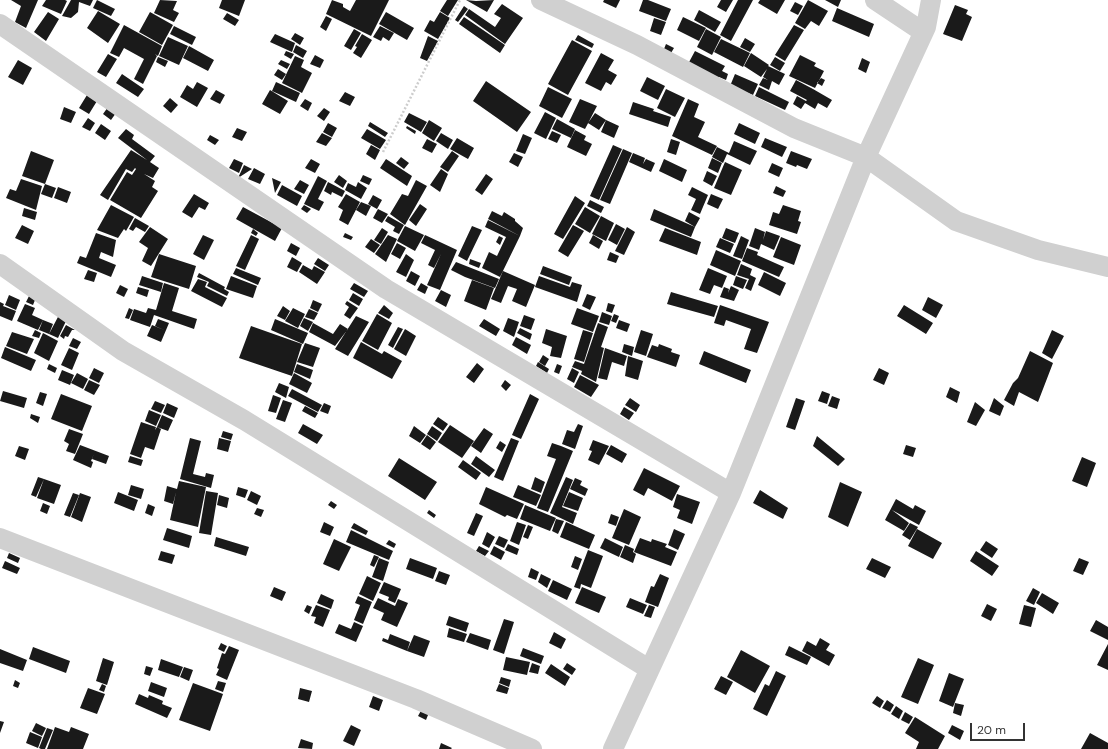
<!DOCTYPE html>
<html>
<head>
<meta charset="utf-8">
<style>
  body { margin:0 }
  #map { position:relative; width:1108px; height:749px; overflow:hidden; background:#fff; font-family:"DM Sans",sans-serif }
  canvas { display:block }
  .scale { position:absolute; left:970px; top:723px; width:55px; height:18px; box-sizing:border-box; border:2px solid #333; border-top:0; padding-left:5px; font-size:12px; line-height:14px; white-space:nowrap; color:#333; -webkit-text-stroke:3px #fff; paint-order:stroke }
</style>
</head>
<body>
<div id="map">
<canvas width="1108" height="749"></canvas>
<div class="scale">20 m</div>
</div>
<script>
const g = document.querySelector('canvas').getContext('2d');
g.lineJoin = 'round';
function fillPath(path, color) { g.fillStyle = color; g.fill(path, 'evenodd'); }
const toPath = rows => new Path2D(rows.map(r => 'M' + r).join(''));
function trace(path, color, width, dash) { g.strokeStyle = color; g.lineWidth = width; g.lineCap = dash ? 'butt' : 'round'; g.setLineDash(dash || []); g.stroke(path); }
const building = toPath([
  [11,0,38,0,26,28,15,22,21,6],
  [46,0,65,0,67,1,61,14,42,6],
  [71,0,93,0,90,6,79,2,78,12,71,18,62,16],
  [97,0,115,9,111,16,93,8],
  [160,0,177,1,173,10,179,13,174,22,154,13],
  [222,0,245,0,239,16,219,8],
  [332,0,343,4,343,7,350,11,356,0,389,0,371,36,326,14],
  [447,0,458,0,448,16,440,11],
  [466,0,476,1,494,0,487,12],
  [604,0,620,0,616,8,603,2],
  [643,0,648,0,671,9,666,21,639,11],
  [721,0,733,0,726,12,717,7],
  [738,0,753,0,731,41,720,35],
  [760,0,785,0,777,14,758,3],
  [808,0,828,11,819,26,811,21,805,29,795,23],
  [825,0,841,0,838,7],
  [795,2,803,6,798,15,790,11],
  [502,4,523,18,505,44,465,15,469,9,495,27,501,18,494,14],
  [955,5,968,10,966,14,972,17,962,41,943,34],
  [464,6,468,9,458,22,455,20],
  [837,8,874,24,869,37,832,21],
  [699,10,721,22,715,32,694,20],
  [98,11,120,24,108,43,87,28],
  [48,12,59,19,46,41,34,32],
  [150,12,173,25,162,45,139,32],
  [386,12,414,28,407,40,379,24],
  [440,12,450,18,438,39,424,31,430,20,434,22],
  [227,13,239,20,235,26,223,19],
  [326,16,332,19,326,31,320,27],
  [464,17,505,45,500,53,459,24],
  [683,17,706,28,699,41,677,30],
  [654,18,666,22,661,35,650,31],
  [124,25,162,46,158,56,155,54,157,56,143,84,134,79,144,59,124,48,119,57,110,53],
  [794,25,804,30,785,61,775,55],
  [174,26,196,37,192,45,170,34],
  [380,26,394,33,389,41,383,37,381,41,373,37],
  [354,29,361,33,351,50,344,46],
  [706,29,721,37,712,55,697,47],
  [295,33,304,38,300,45,291,39],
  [275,34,295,43,292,52,270,42],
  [362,34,372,40,361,58,353,53,357,47,355,46],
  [578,35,594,44,592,48,575,40],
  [428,36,438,41,427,61,420,58],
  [168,37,188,46,179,65,159,56],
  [745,38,755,44,750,52,740,47],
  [721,39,750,53,743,67,714,52],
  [572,40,592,51,568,95,548,84],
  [666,44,674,48,671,53,664,49],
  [296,45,307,51,303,58,293,52],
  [189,46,214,60,208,71,183,58],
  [286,51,294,54,291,59,284,55],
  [695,51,725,66,722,71,728,74,726,80,719,77,718,79,688,64],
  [601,53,614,60,608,70,617,75,611,85,606,82,601,91,585,83],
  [751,53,769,65,768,66,785,74,779,85,772,81,769,90,759,85,763,78,768,80,763,77,767,69,761,77,744,66],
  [108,54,117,59,106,77,97,72],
  [315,55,324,60,320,68,310,64],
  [800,55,816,63,814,66,824,71,815,88,789,76],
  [295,56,304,60,301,67,312,73,302,93,282,83],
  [158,57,168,61,165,67,156,62],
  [775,57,785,63,780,71,770,65],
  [862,58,870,62,866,73,858,69],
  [18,60,32,68,23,85,8,77],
  [281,60,290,64,287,69,278,64],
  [278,69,286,74,282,80,274,75],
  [122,74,144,89,138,97,116,83],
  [735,74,758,84,753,95,730,86],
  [647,77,665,86,658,100,640,91],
  [821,78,825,80,822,86,817,83],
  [796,80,813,89,809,96,813,89,832,100,827,108,818,103,815,109,805,103,801,109,793,104,797,96,806,101,807,100,790,91],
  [486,81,531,112,517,132,473,101],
  [197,82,208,88,197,107,180,97,187,85,193,89],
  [276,82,300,93,296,102,272,91],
  [548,87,572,99,562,118,539,106],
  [759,87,789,102,785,110,755,96],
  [666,89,685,98,675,117,657,108],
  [216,90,225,95,220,104,210,99],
  [270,90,288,101,280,114,262,104],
  [345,92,355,97,350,106,339,101],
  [87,95,97,101,89,114,79,108],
  [170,98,178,105,171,113,163,106],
  [305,99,312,103,308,111,300,106],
  [580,99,597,106,585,129,569,122],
  [688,99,699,104,694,117,705,122,698,137,717,146,712,155,672,136],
  [633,102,654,109,653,111,671,117,668,127,629,114],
  [64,107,76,112,71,123,60,119],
  [108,107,116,113,111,120,103,114],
  [324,108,330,112,324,121,317,116],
  [545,112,556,118,546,139,534,133],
  [409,113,427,122,421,132,404,122],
  [595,113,606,120,619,126,614,138,601,132,606,120,599,130,588,123],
  [88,118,95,123,90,131,82,127],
  [557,119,575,129,571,138,552,129],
  [429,120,442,128,434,141,422,133],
  [370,122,388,133,385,137,368,126],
  [328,123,337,128,332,137,323,132],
  [739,123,760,133,755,144,734,134],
  [101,124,111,131,105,140,95,133],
  [407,126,416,131,415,134,406,128],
  [237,128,247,132,242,141,232,137],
  [126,129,134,135,132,139,155,156,150,162,159,168,153,178,144,174,155,181,152,187,158,191,141,218,110,200,127,172,132,175,136,169,135,168,132,172,126,169,108,200,100,195,131,150,147,160,118,138],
  [367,129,386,140,380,149,361,138],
  [575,130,586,136,584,140,592,144,586,156,567,147],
  [552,131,561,135,557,143,548,139],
  [322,133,332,138,326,146,316,142],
  [441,133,453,140,448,149,436,141],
  [523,134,532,138,525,154,516,151],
  [210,135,219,140,215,145,207,140],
  [457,138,474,148,468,159,450,149],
  [765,138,787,147,782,157,761,147],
  [427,139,437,144,432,153,422,148],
  [671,139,680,142,676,155,667,152],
  [734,141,757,151,750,165,727,154,723,163,712,157,717,147,729,153],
  [371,145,380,150,375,160,366,154],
  [613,145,622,149,599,200,590,196],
  [623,149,632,153,610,204,600,200],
  [31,151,54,160,45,184,22,176],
  [452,151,459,156,448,172,440,167],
  [791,151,812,159,807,169,797,165,796,167,786,163],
  [514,153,523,157,518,167,509,162],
  [633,153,645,158,643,164,646,159,655,163,651,172,629,162],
  [401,157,409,163,404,169,396,163],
  [712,158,722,163,718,173,708,168],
  [234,159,243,163,239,173,229,168],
  [311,159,320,164,315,173,305,168],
  [386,159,412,176,407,186,380,168],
  [664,159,687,170,682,182,659,171],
  [725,162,742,170,731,195,714,188],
  [772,163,783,168,779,177,768,172],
  [244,165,252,169,238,178],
  [254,168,265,174,260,184,248,179],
  [441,169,448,174,440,192,430,185],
  [707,171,717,176,712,186,703,181],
  [486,174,493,179,482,195,475,190],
  [339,175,347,181,343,188,334,182],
  [363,175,372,179,369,185,360,181],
  [318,176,327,181,318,199,324,202,319,211,304,204],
  [272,178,281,182,275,193],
  [21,179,42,186,36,210,6,198,10,189,16,191],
  [300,180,309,185,304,194,294,189],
  [416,180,427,186,405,225,390,214,402,194,408,196],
  [328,182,345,191,342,197,332,192,331,195,324,191],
  [358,182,367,188,361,199,345,190,348,183,356,187],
  [45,184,56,188,52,198,41,194],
  [282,185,302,196,297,206,277,195],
  [776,186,786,191,783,197,773,193],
  [58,187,71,192,67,203,54,198],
  [692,187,708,195,700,214,691,210,696,199,688,195],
  [194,194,209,203,205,210,199,207,192,218,182,212],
  [346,194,360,202,348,225,339,220,343,210,338,207],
  [711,194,723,199,718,209,707,204],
  [373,195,382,200,377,209,368,204],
  [575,196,585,203,563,239,554,234],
  [590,200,604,207,601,213,587,206],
  [361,202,371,206,366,216,356,210],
  [420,204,427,209,416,226,409,220],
  [111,205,134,217,126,231,124,229,118,238,97,230],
  [304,205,311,209,307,213,301,209],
  [783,205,801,211,798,221,801,222,797,234,769,225,773,212,779,214],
  [243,207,282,228,275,241,236,219],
  [585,207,600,216,590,233,575,224],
  [24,208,37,212,35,220,22,216],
  [378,209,388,214,382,223,373,218],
  [654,209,695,227,691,237,650,220],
  [492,211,502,216,504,212,515,219,515,221,523,228,520,236,488,219],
  [689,212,700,218,695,227,685,221],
  [388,216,404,225,399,234,393,231,395,227,385,221],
  [601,216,614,223,606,241,592,234],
  [135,218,149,226,145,232,136,227,133,231,129,229],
  [488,220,520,236,500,277,482,268,489,252,497,256,506,237,485,227],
  [616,224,625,229,617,245,608,240],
  [22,225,34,231,28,244,15,238],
  [573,225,584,231,568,257,558,251],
  [405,226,424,235,415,251,397,241],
  [472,226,482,230,467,261,458,256],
  [150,227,168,239,151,266,142,261,148,248,139,242],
  [627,227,635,232,624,255,615,251],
  [382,228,388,232,381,244,374,240],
  [665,228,701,242,697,255,659,241],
  [726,228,739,233,735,243,722,238],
  [755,228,765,232,763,240,766,231,780,236,774,250,761,244,759,250,749,246],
  [253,229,258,233,256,236,251,233],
  [96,233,116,240,113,257,101,252,99,258,116,265,111,277,77,263,80,256,86,258],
  [345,233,353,237,351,240,343,237],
  [203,235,214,240,204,260,193,254],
  [251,235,259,239,245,270,236,266],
  [388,235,397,239,386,262,375,254],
  [425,235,457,250,440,290,427,285,441,254,434,268,428,265,435,250,421,243],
  [593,235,603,241,599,249,589,243],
  [499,236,503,238,500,245,496,242],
  [741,236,749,240,742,259,733,256],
  [781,237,801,245,794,265,773,257],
  [720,238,734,244,730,253,716,247],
  [371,239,380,245,374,253,365,247],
  [291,243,300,248,296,256,287,251],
  [397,243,406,248,400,259,391,254],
  [747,248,758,252,757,255,784,267,779,277,742,261],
  [716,250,741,261,735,276,710,265],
  [610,252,619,256,616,263,607,260],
  [159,254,196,266,189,289,151,277],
  [406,254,414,260,406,277,396,272],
  [292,257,302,263,297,272,287,267],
  [318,258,329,265,325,271,314,264],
  [470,259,481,263,479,268,469,264],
  [456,262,499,279,495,288,465,277,451,270],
  [741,264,752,269,750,275,756,278,751,291,745,288,749,279,737,275],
  [303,265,312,270,314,266,325,272,317,284,299,272],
  [543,266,572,277,569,285,540,274],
  [236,268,261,278,258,285,233,274],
  [708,268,727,276,722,288,714,285,710,294,699,290],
  [88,270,97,273,94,282,84,279],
  [411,271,420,276,415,286,406,281],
  [503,271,535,285,526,307,512,301,517,289,508,286,501,303,491,299],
  [764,272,786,283,780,296,758,285],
  [199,273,225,287,224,289,229,292,227,296,207,286,209,282,197,277],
  [142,276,163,283,161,292,139,285],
  [231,276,257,286,253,298,226,289],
  [539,276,570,287,572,282,582,285,577,302,535,287],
  [736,276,747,280,743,289,733,285],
  [198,279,207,282,205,287,227,298,222,307,191,291],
  [472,280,494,288,486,310,464,301],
  [164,283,179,288,172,311,197,319,194,329,154,315,150,327,130,320,134,309,146,313,148,308,156,310],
  [354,283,368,291,364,297,350,289],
  [421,283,428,287,425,294,417,290],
  [120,285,128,289,124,297,116,293],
  [731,286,739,290,734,301,720,297,724,287,729,289,728,293],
  [138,287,149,290,147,297,136,293],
  [441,290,451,295,446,307,435,301],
  [31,292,37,295,33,305,26,302],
  [671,292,718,306,714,317,667,304],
  [353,293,363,299,359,306,349,300],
  [587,294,596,297,590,310,582,306],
  [9,295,20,300,16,310,5,305],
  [928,297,943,305,936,318,922,310],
  [313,300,322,304,318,312,310,308],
  [347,301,358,308,350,319,344,315,349,307,345,304],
  [0,302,4,304,3,306,16,311,12,321,0,316],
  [608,303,615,305,612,313,606,311],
  [25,304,35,308,32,315,43,320,38,330,17,321],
  [384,305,393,313,389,319,378,313],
  [720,305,769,322,757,353,744,349,751,329,726,320,724,326,714,323],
  [904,305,933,323,926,334,897,316],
  [283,306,290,311,285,320,277,316],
  [129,308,133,310,129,319,125,318],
  [293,308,305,314,298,328,285,321],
  [577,308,599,316,593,332,571,324],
  [309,309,318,313,314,320,305,317],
  [602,312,612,316,609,325,599,322],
  [377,314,392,323,378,350,362,341],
  [614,314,619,316,616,323,611,321],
  [59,315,67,319,58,338,49,334],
  [524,315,535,319,531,330,520,326],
  [356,316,369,322,348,356,335,349],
  [304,318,313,322,308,331,300,326],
  [508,318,519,322,514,337,503,331],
  [158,319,169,323,161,342,147,336,152,325,164,330,155,326],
  [275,319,308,333,303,344,271,330],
  [484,319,500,329,496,336,479,326],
  [43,320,53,324,49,334,39,330],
  [619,320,630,324,627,332,616,328],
  [313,323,333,334,340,324,348,329,335,346,309,332],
  [598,323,608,327,601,347,604,348,596,382,581,374,582,371,572,367,575,361,584,364],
  [66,325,75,330,72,330,68,337,65,336,64,339,60,336],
  [251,326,302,344,292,376,239,358],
  [398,327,403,329,393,348,388,345],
  [520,328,532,334,530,340,517,333],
  [405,329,416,336,406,356,394,349],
  [546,329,567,336,561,358,550,356,552,347,542,343],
  [35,330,41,333,39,338,32,336],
  [583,330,593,333,584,362,574,359],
  [641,330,653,334,646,356,634,352],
  [1052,330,1064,336,1052,359,1042,353],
  [12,332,34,339,27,354,6,346],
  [43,333,58,341,49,361,34,353],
  [516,337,531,345,527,354,512,345],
  [73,338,81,342,77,349,69,346],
  [361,342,382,354,384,351,402,361,392,379,353,358],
  [305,343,320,348,313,367,297,362],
  [624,344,634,347,632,356,622,352],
  [659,344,672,349,671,352,680,355,676,367,647,357,652,345,658,347],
  [5,347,36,360,31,371,1,358],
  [69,348,79,353,72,370,61,365],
  [605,348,627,356,624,366,612,362,607,380,598,378],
  [704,351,751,370,746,383,699,364],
  [1030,351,1053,363,1038,402,1019,392,1014,406,1004,400,1013,383,1018,378],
  [543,355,549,359,545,366,539,362],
  [628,356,643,361,638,380,625,376],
  [538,362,549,369,547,373,536,366],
  [477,363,484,369,474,383,466,377],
  [49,364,57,368,55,373,47,369],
  [297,364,313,370,310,379,294,372],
  [557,364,562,366,559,374,554,372],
  [94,368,104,373,99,383,89,378],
  [572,368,579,372,574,383,567,379],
  [879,368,889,373,884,385,873,380],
  [62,370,74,375,70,385,58,380],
  [77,373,88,379,83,389,71,383],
  [294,373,312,383,307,393,289,384],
  [580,375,599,385,591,397,574,387],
  [89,380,100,385,94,395,84,390],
  [505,380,511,385,506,391,501,386],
  [279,383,289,387,286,398,275,392],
  [950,387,960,392,957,403,946,397],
  [292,389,322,405,318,412,288,396],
  [3,391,27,398,24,408,0,401],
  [822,391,830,394,827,404,818,401],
  [40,392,47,394,43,406,36,403],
  [61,394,92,406,82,431,51,419],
  [530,394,539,399,521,439,512,435],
  [273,395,281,398,276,413,268,411],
  [832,396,840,399,837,409,828,406],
  [630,398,640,405,636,412,625,405],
  [796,398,805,401,795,430,786,427],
  [994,398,1004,406,1000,416,989,411],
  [283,400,292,403,285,422,276,419],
  [155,401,165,405,161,413,151,409],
  [975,402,985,410,976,426,967,422],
  [167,403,178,408,174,418,163,413],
  [324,403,331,406,328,414,320,411],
  [305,406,318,413,315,418,302,411],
  [624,407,634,413,629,420,620,414],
  [149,410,161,415,156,426,145,421],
  [31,414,40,417,38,423,30,418],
  [162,415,173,420,168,431,157,427],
  [438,417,448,424,443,431,433,424],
  [141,422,156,427,155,430,157,427,161,429,154,450,145,447,141,458,130,454],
  [303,424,323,435,317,444,298,433],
  [578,424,583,426,575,449,562,444,567,430,574,432],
  [450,425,474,441,462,458,438,442],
  [414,426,426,435,420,443,409,436],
  [432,426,442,433,437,441,427,434],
  [484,428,493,434,481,453,471,446],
  [69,429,83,434,75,454,66,451,69,444,64,441],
  [223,431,233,434,231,440,221,437],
  [427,435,436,442,430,450,421,444],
  [817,436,845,459,838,466,813,446],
  [190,438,201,441,193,474,205,477,206,473,214,475,211,488,180,479],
  [219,438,231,441,228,452,217,449],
  [511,438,519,441,503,481,494,477],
  [593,440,609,446,599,465,588,460,592,451,589,450],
  [500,441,506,445,502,452,496,448],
  [552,443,561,446,558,453,561,446,573,451,548,512,537,508,556,459,547,456],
  [80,445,109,456,106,464,92,459,94,454,91,461,93,462,91,468,73,460],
  [611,445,627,454,622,463,606,454],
  [906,445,916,448,913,457,903,454],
  [19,446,29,449,25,460,15,456],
  [130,456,143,460,141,466,128,462],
  [476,456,495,470,489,477,471,464],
  [1082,457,1096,463,1087,487,1072,481],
  [399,458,437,482,425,500,388,476],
  [463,460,481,473,476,480,458,467],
  [644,468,680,486,672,501,648,488,644,496,633,490],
  [38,477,44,479,36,497,31,495],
  [535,477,545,482,541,493,531,489],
  [566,477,573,480,562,507,577,513,573,524,550,513],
  [575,478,582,481,580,485,588,489,585,496,570,489],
  [44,479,61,485,54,504,37,498],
  [179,481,206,487,198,527,170,520,176,492,173,504,164,501,167,486,177,489],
  [840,482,862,492,848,527,828,517],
  [131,485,144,489,141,499,128,495],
  [518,485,541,495,536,506,513,497],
  [238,487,248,490,245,498,236,495],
  [486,487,524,504,517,519,507,515,505,517,479,504],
  [760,490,788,508,783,519,753,503],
  [206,491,218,493,211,535,199,533],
  [251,491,261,496,257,505,247,500],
  [118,492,138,500,134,511,114,503],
  [569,492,583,498,578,511,563,506],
  [73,493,79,495,70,517,64,515],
  [80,493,91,497,82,522,71,517],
  [677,494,700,502,692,524,677,518,680,510,673,507],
  [219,495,229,498,227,508,217,505],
  [896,499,913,509,915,505,926,511,919,525,892,510,909,523,904,531,885,520],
  [331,501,337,505,334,509,328,505],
  [43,503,50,506,47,514,40,511],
  [148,504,155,507,152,516,145,513],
  [525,505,556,518,550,531,520,519],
  [257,508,264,510,261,517,254,514],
  [624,509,641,517,629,545,612,538],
  [429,510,436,515,434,518,427,513],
  [476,513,483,516,474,536,467,533],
  [611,514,619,517,616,526,608,523],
  [556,519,564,521,558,534,552,531],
  [324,522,334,527,330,536,320,532],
  [517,522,526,525,519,545,510,541],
  [566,522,595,535,589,549,560,537],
  [354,523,368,531,366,535,351,528],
  [910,523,918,527,910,540,902,535],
  [528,525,533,527,528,539,523,537],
  [167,528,192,536,189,548,163,540],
  [674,529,685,534,678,550,668,545],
  [917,529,942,543,933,559,908,546],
  [351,530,393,551,389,560,346,542],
  [487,532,495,537,489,548,482,544],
  [499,536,508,540,504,548,495,544],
  [216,537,249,547,246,556,214,546],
  [605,538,623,547,619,557,600,548],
  [640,538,651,542,652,539,667,544,665,547,677,552,671,566,634,552],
  [334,539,351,547,339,571,323,564],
  [389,540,396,544,394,548,386,544],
  [986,541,998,549,992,558,980,550],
  [508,544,519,549,517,555,505,550],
  [625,545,634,549,633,552,636,554,633,563,620,557],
  [479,546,489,551,485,556,476,551],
  [494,546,505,552,501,560,490,554],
  [588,550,603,556,591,588,581,584,580,589,574,587],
  [161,551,175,555,172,564,158,560],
  [976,551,999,566,992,576,970,561],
  [9,553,20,558,18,563,7,558],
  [374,555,379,557,374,567,370,565],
  [575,556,582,559,578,570,571,567],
  [379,558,389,562,383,581,372,577],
  [410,558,437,568,433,579,406,569],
  [872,558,891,567,885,578,866,569],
  [1079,558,1089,562,1083,575,1073,571],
  [5,561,20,568,17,574,2,568],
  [531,568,539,572,536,580,528,577],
  [439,571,450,575,446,585,435,581],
  [541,574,551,579,547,588,538,582],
  [660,574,669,578,658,607,645,602,651,586,654,587],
  [367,576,381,583,373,601,359,594],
  [553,580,572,589,567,600,548,591],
  [384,582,401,589,395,603,388,600,389,597,379,593],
  [274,587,286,592,282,601,270,596],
  [582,587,606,597,599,613,575,603],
  [1033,588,1040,592,1034,605,1026,601],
  [1042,593,1059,603,1053,614,1036,603],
  [321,594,334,600,331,609,317,603],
  [358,596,372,602,363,624,354,620,360,605,355,603],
  [378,598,395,606,398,599,408,603,397,627,381,620,384,613,373,608],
  [630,598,647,605,643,614,626,607],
  [987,604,997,609,991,621,981,616],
  [307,605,312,607,309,614,304,611],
  [316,605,330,610,323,627,314,623,316,617,311,616],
  [649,605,655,607,651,618,644,616],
  [1024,605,1036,608,1031,627,1019,624],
  [449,616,469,623,466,632,446,625],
  [504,619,514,622,504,654,493,650],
  [1096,620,1108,627,1108,640,1090,631],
  [354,622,363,626,356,642,335,633,339,624,351,629],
  [449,628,467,634,464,642,447,637],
  [554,632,566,639,561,649,549,643],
  [470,633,491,640,488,650,466,642],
  [390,634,410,642,407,651,382,641,383,638,388,640],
  [414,635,430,641,424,657,407,651],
  [820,638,830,644,826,650,835,655,829,666,802,651,807,641,816,646],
  [221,643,227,646,224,652,218,649],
  [1108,644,1108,670,1097,665],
  [229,646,239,650,227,680,216,675,219,669,217,668,222,653,225,654],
  [789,646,811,657,807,665,785,655],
  [33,647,70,661,66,673,29,659],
  [523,648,544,656,541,664,520,656],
  [0,649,27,660,23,671,0,663],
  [741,650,770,666,755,693,727,677],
  [506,657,530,662,527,675,503,670],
  [103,658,114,662,107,685,96,681],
  [918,658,934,665,918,704,901,697],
  [161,659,183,667,179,677,158,670],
  [532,663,540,666,538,674,529,672],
  [567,663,576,669,572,675,563,669],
  [551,664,570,677,565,686,545,673],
  [146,666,153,668,150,676,144,674],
  [184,667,193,670,189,681,180,677],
  [776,671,786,676,767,716,753,709,765,684,769,686],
  [949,673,964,679,953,707,939,701],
  [721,676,733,682,726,695,714,689],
  [501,677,511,680,509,687,499,683],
  [15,680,20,683,18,688,13,686],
  [218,681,226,683,223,692,215,689],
  [151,682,167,688,164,697,148,691],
  [193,683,223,694,210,731,179,720],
  [102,684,106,686,104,692,99,690],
  [499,684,509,688,507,694,496,691],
  [88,688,105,694,97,714,80,708],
  [300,688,312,691,309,702,298,699],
  [139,694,148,698,149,695,163,701,162,704,172,708,167,718,135,704],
  [373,696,383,700,379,711,369,707],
  [877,696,884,701,880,708,872,703],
  [887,700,894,705,890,712,882,708],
  [955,703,964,705,961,716,953,713],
  [896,706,903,711,899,719,891,714],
  [423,707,430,710,426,720,418,716],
  [905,712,913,717,909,724,901,720],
  [915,717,945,736,938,749,916,749,919,742,905,733],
  [0,721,4,722,0,733],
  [36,723,46,728,42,736,32,731],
  [351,725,361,730,354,746,343,741],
  [952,725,964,731,960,740,948,733],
  [55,727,69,732,71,727,89,734,83,749,47,749],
  [47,728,53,730,45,749,41,749,39,748],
  [30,732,42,737,38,748,26,743],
  [1090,733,1108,743,1108,749,1081,749],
  [301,739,313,743,312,749,298,748],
  [441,743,452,748,451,749,439,749]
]);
const path = toPath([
  [383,152,460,0]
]);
const minor = toPath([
  [541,0,637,45,794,128,866,157,956,221,1038,250,1108,267],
  [875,0,923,32],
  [0,24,386,289,731,493],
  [0,264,123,351,244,420,649,669],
  [0,538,416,699,532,749],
  [613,749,731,493,866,157,926,27,931,0]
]);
fillPath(building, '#1a1a1a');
trace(path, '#cdcdcd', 2.5, [2, 2]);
trace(minor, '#d0d0d0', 20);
</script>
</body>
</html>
